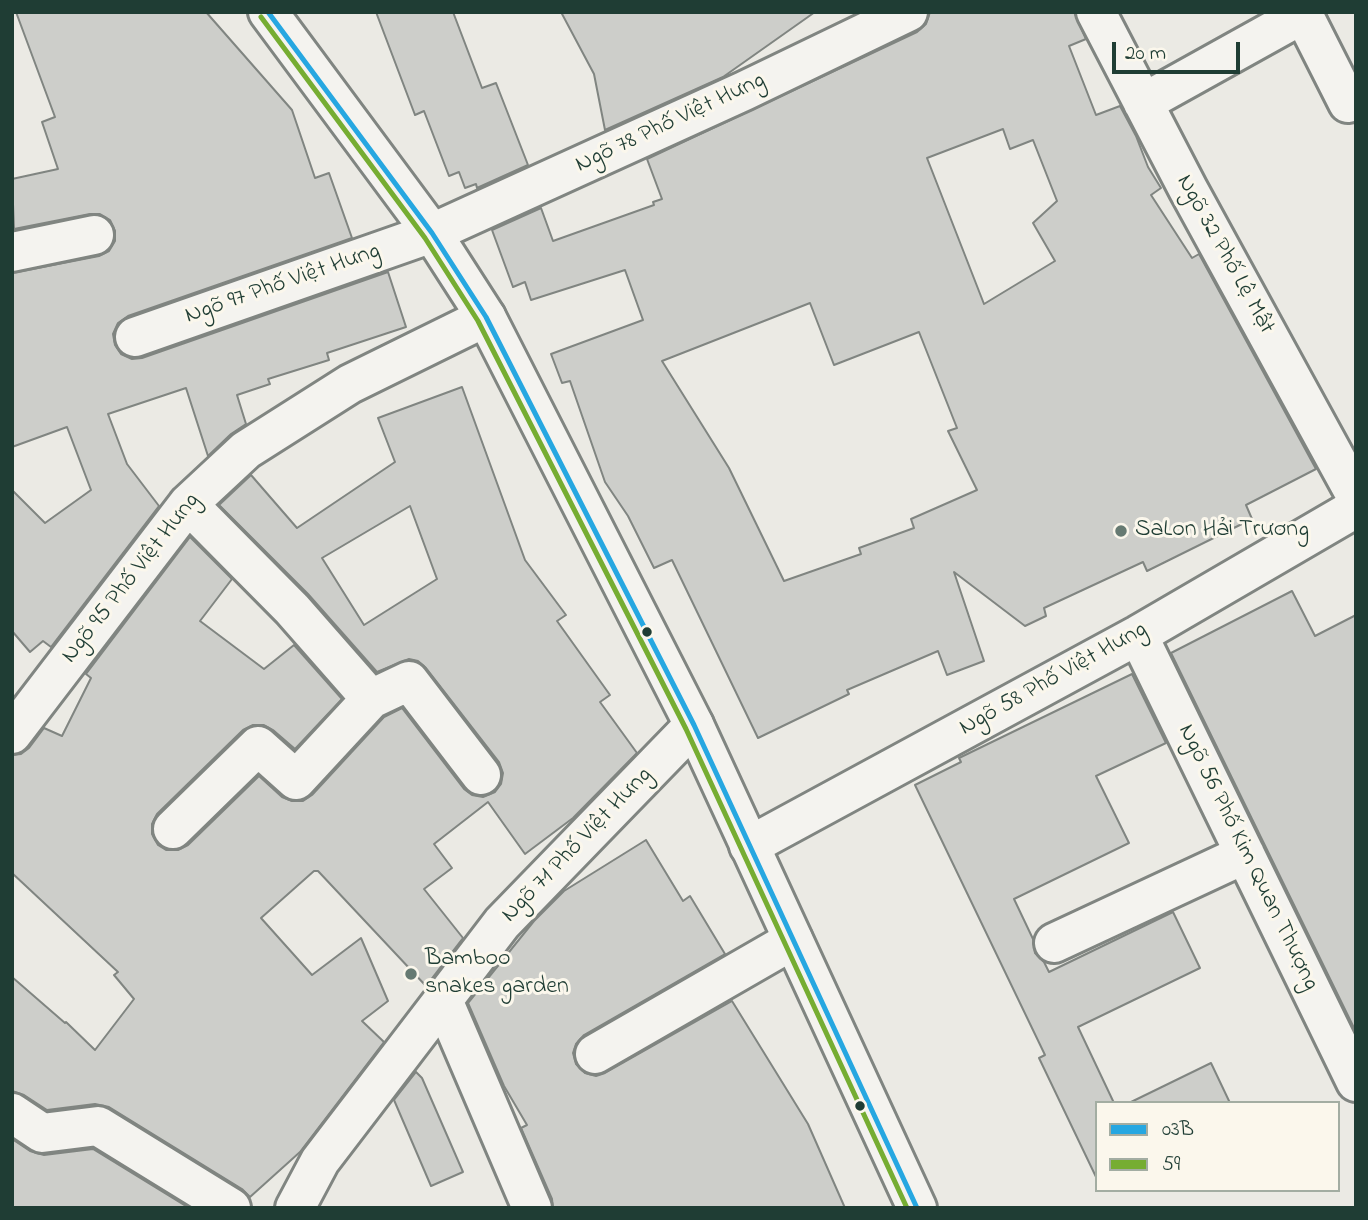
<!DOCTYPE html>
<html>
<head>
<meta charset="utf-8">
<style>
  body { margin:0 }
  #map { position:relative; width:1368px; height:1220px; overflow:hidden; background:#ebeae4; font-family:"Indie Flower",sans-serif }
  canvas { display:block }
  .frame { position:absolute; inset:0; border:14px solid #1f3d34; pointer-events:none }
  .legend { position:absolute; left:1095px; top:1101px; width:245px; height:91px; box-sizing:border-box; background:#fbf7ec; border:2px solid #a3ada2; margin:0; padding:9px 12px; list-style:none; font-size:21px; color:#1f3d34 }
  .legend li { display:flex; align-items:center; gap:14px; height:35px }
  .legend b { width:35px; border:2px solid #a3ada2 }
  .scale { position:absolute; left:1112px; top:42px; width:128px; height:32px; box-sizing:border-box; border:4px solid #1f3d34; border-top:0; padding-left:9px; font-size:21px; line-height:24px; white-space:nowrap; color:#1f3d34; -webkit-text-stroke:5px #fbf7ec; paint-order:stroke }
</style>
</head>
<body>
<div id="map">
<canvas width="1368" height="1220"></canvas>
<div class="frame"></div>
<ul class="legend">
<li><b style="height:9px;background:#26a7e1"></b>03B</li>
<li><b style="height:9px;background:#76ad32"></b>59</li>
</ul>
<div class="scale">20 m</div>
</div>
<script>
const g = document.querySelector('canvas').getContext('2d');
g.lineJoin = 'round';
function fillPath(path, color) { g.fillStyle = color; g.fill(path, 'evenodd'); }
const toPath = rows => new Path2D(rows.map(r => 'M' + r).join(''));
function trace(path, color, width, dash) { g.strokeStyle = color; g.lineWidth = width; g.lineCap = dash ? 'butt' : 'round'; g.setLineDash(dash || []); g.stroke(path); }
function drawText(font, color, halo, rows, align = 'center') {
  g.font = font + ' "Indie Flower",sans-serif'; g.lineWidth = 6; g.setLineDash([]); g.textBaseline = 'middle'; g.strokeStyle = halo; g.fillStyle = color; for (const [text, x, y, turn = 0] of rows) {
    g.save(); g.translate(x, y); g.rotate((+turn || 0) * Math.PI / 180); g.textAlign = isNaN(turn) ? turn : align; if (halo) g.strokeText(text, 0, 0); g.fillText(text, 0, 0); g.restore();
  }
}
const building = toPath([
  [16,12,206,12,292,110,315,178,329,173,352,238,128,316,118,323,113,334,115,345,121,354,132,359,142,358,388,272,406,327,327,353,329,360,268,379,270,384,237,395,246,424,231,434,208,456,186,388,108,414,127,464,159,506,51,647,43,641,30,652,12,631,12,490,45,523,91,490,67,427,12,447,12,273,99,256,109,251,115,241,115,231,110,220,100,214,90,214,14,229,12,179,58,169,42,122,55,117,16,12],
  [376,12,453,12,482,88,496,83,528,165,477,188,476,184,465,188,459,172,449,176,424,111,415,115,376,12],
  [561,12,815,12,723,77,605,130,594,74,561,12],
  [930,12,1074,12,1086,39,1069,46,1096,115,1120,106,1136,136,1148,167,1161,188,1151,195,1192,258,1199,254,1316,469,1246,505,1252,519,1147,571,1143,562,1044,608,1046,616,1025,626,954,572,984,661,947,675,938,651,847,690,849,694,758,738,672,560,654,568,628,516,605,482,570,381,562,383,551,354,643,320,625,270,531,300,525,282,513,287,492,230,541,208,553,241,654,205,653,202,662,199,647,159,917,32,926,24,930,12],
  [1003,129,1010,149,1033,140,1057,201,1033,223,1055,261,984,304,927,158,1003,129],
  [810,303,834,365,919,332,957,428,948,431,977,490,911,519,914,528,859,548,861,554,784,581,729,468,662,361,810,303],
  [462,387,525,560,566,615,557,621,610,695,600,702,637,753,573,818,525,854,488,802,434,844,452,868,424,889,463,938,426,986,318,871,314,871,261,918,312,975,361,938,388,1001,362,1021,384,1042,300,1152,250,1197,242,1189,109,1107,95,1104,47,1110,24,1095,12,1091,12,977,65,1023,66,1022,95,1050,134,999,114,975,118,972,12,873,12,755,21,754,29,748,44,728,62,736,91,678,86,674,190,537,232,579,200,621,264,669,294,645,342,699,295,749,273,730,264,725,253,725,243,730,157,814,152,824,152,834,158,845,166,850,178,850,188,845,259,776,282,797,292,801,303,801,312,795,384,717,402,708,464,789,472,795,483,797,495,792,501,784,503,773,499,762,426,668,418,661,409,659,377,672,308,594,219,505,251,475,297,528,395,462,378,418,462,387],
  [410,506,437,579,364,625,322,558,410,506],
  [1292,591,1315,636,1356,615,1356,1032,1171,653,1292,591],
  [1132,674,1166,743,1096,776,1129,843,1014,899,1033,939,1035,953,1044,962,1049,972,1173,912,1200,968,1078,1027,1114,1103,1097,1103,1097,1179,1039,1058,1045,1055,915,785,961,762,959,758,1132,674],
  [646,840,683,901,690,896,725,954,584,1035,576,1044,573,1053,576,1064,585,1073,596,1076,605,1073,732,1001,808,1124,845,1208,553,1208,552,1199,521,1128,527,1125,504,1086,468,1003,534,921,564,891,646,840],
  [1211,1063,1230,1103,1129,1103,1211,1063],
  [416,1072,422,1078,463,1172,431,1186,394,1100,416,1072],
  [12,1139,30,1151,44,1155,93,1149,189,1208,12,1208,12,1139]
]);
const street = toPath([
  [1096,12,1188,189,1356,496],
  [1302,12,1348,103],
  [1143,103,1296,18,1302,12],
  [12,252,94,235],
  [135,337,432,233,744,91,908,12],
  [188,504,292,609,371,699],
  [1138,635,1356,1082],
  [12,734,188,504,246,450,350,384,486,317],
  [173,829,258,746,296,780,371,699,409,681,481,775],
  [749,846,1138,635,1356,508],
  [1054,943,1245,854],
  [443,1000,532,1208],
  [595,1054,793,940],
  [12,1113,42,1133,98,1126,231,1208],
  [295,1208,320,1161,502,923,694,725]
]);
const secondary = toPath([
  [268,12,432,233,486,317,694,725,917,1208]
]);
const bus1 = toPath([
  [268,12,432,233,486,317,694,725,917,1208]
]);
const bus2 = toPath([
  [261,17,425,238,478,321,686,729,907,1208]
]);
const markers = [
  [1121,531,7,"#667a72"],
  [647,632,6,"#1f3d34"],
  [411,974,7,"#667a72"],
  [860,1106,6,"#1f3d34"]
];
const streetNames = [
  ["Ngõ 78 Phố Việt Hưng",671,124,-25],
  ["Ngõ 32 Phố Lệ Mật",1224,255,61],
  ["Ngõ 97 Phố Việt Hưng",283,285,-19],
  ["Ngõ 95 Phố Việt Hưng",132,579,-52],
  ["Ngõ 58 Phố Việt Hưng",1054,680,-29],
  ["Ngõ 71 Phố Việt Hưng",578,846,-46],
  ["Ngõ 56 Phố Kim Quan Thượng",1247,858,64]
];
const poiNames = [
  ["SaLon Hải Trương",1135,531],
  ["Bamboo",425,960],
  ["snakes garden",425,988]
];
fillPath(building, '#cdceca');
trace(building, '#808581', 2);
trace(street, '#808581', 44);
trace(secondary, '#808581', 44);
trace(street, '#f4f3ef', 38);
trace(secondary, '#f4f3ef', 38);
trace(bus1, '#26a7e1', 5);
trace(bus2, '#76ad32', 5);
for (const [x, y, r, color] of markers) { const dot = new Path2D(); dot.arc(x, y, r, 0, 2 * Math.PI); g.fillStyle = color; g.fill(dot); trace(dot, '#fbf7ec', 2.5); }
drawText('24px', '#1f3d34', '#fbf7ec', streetNames);
drawText('24px', '#1f3d34', '#fbf7ec', poiNames, 'left');
</script>
</body>
</html>
